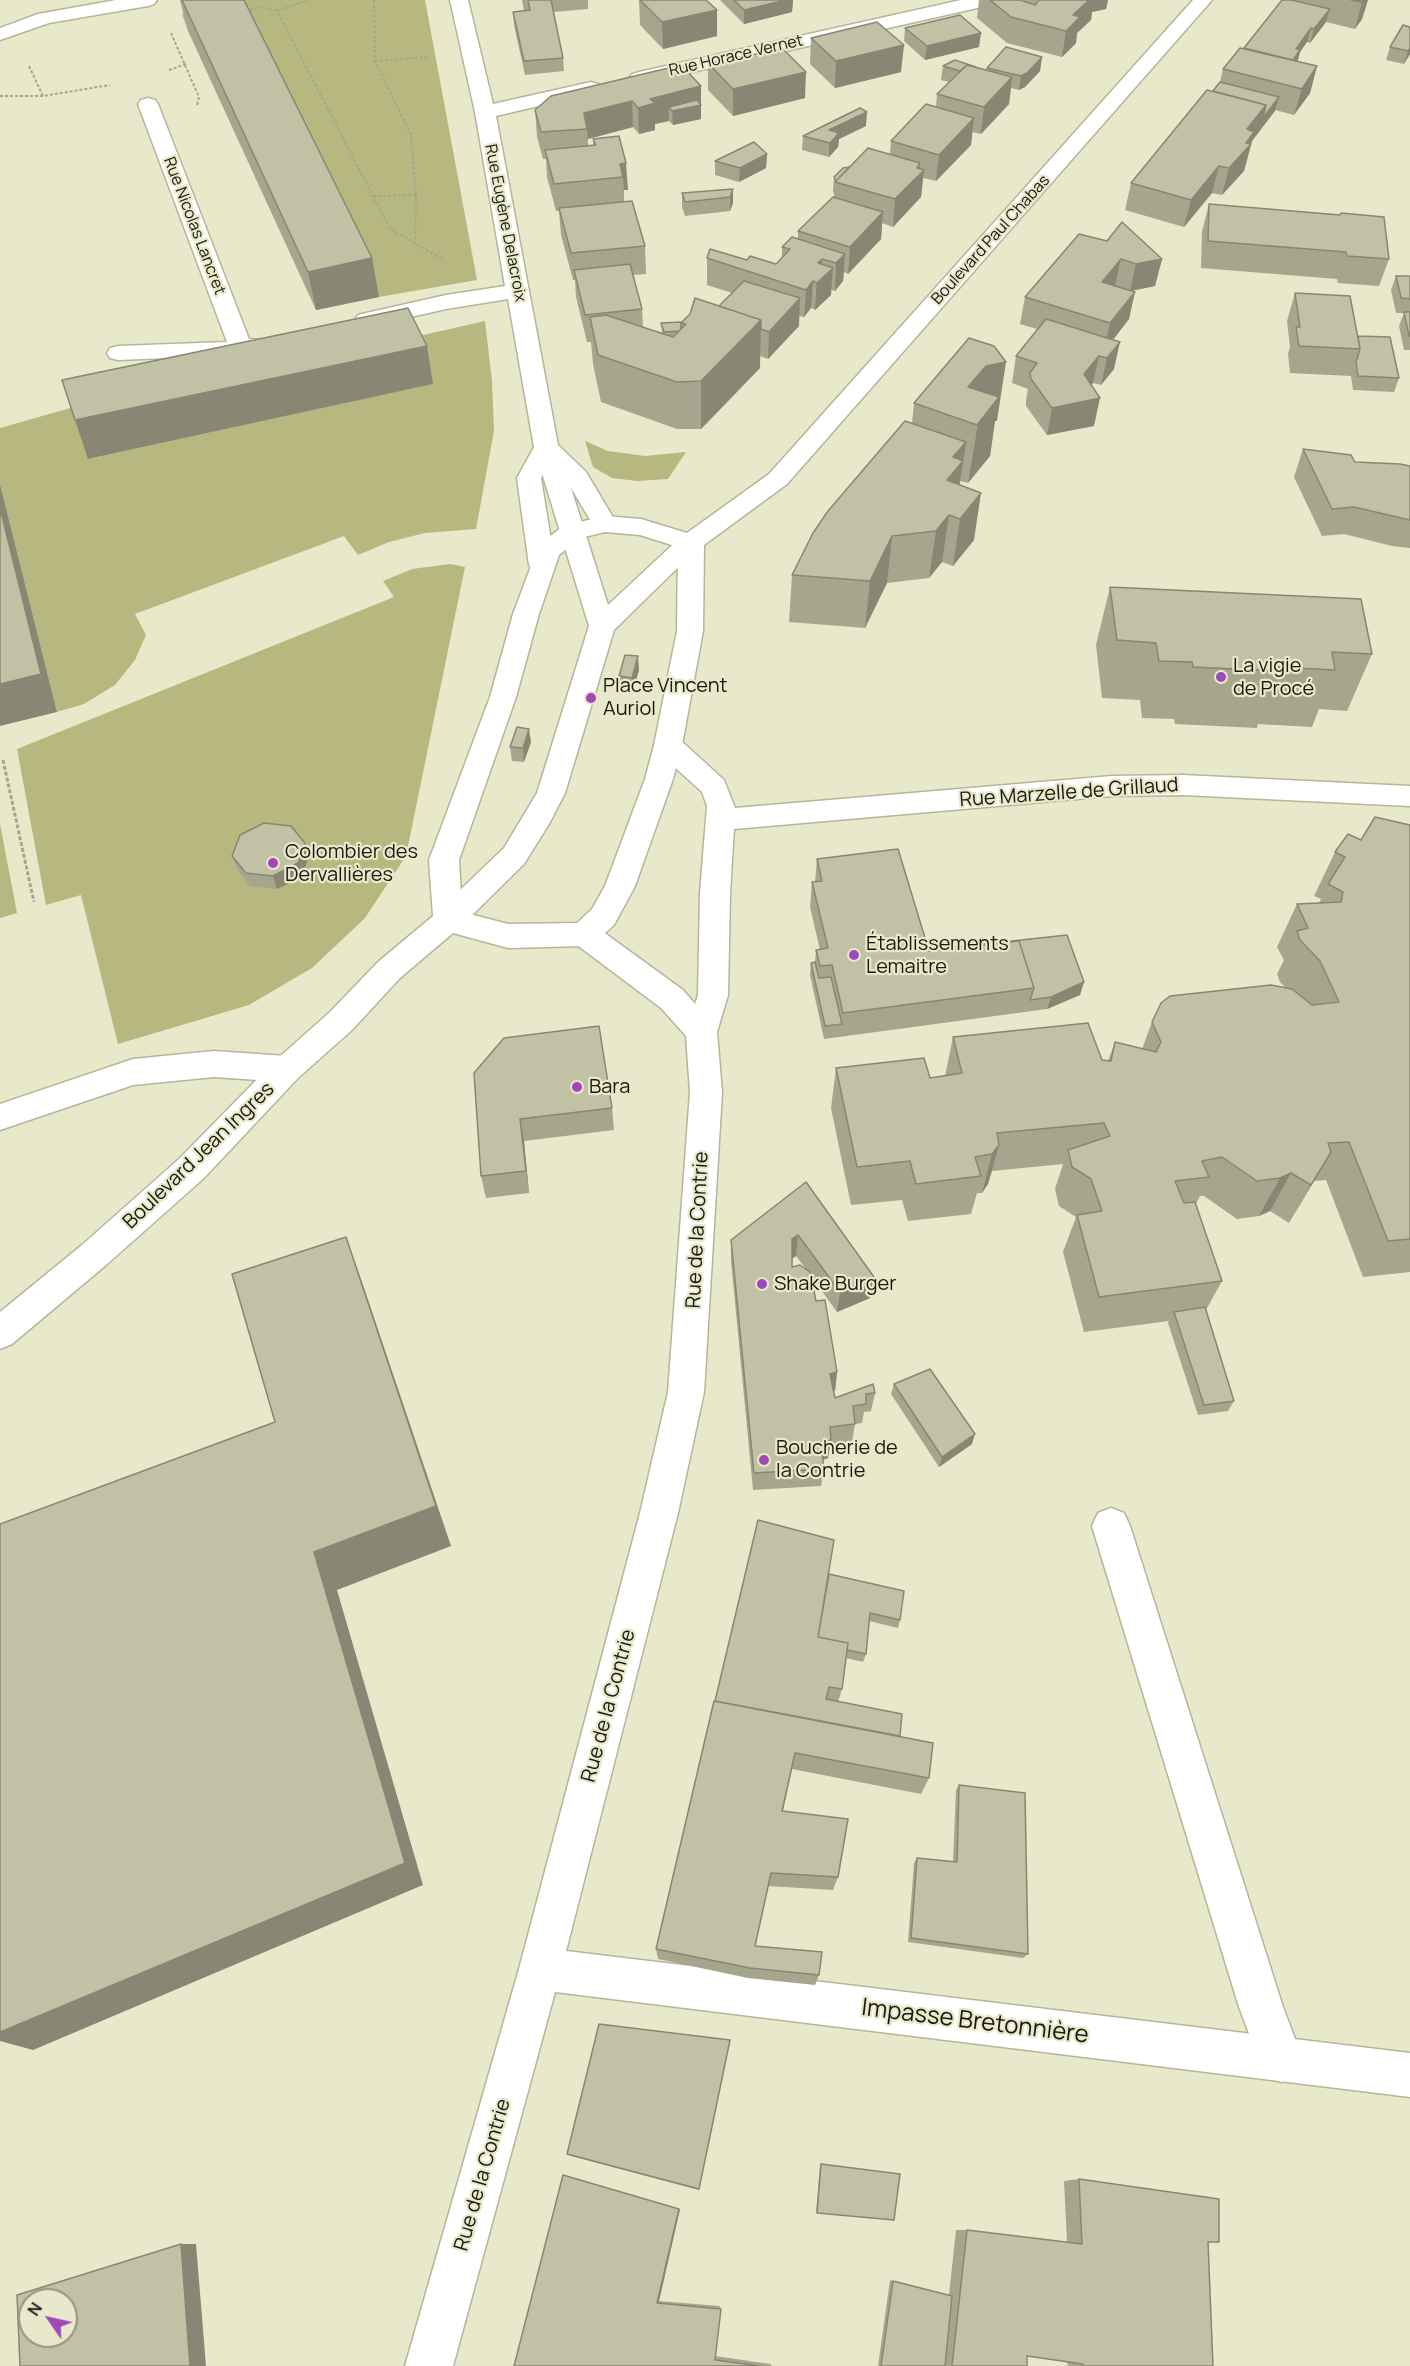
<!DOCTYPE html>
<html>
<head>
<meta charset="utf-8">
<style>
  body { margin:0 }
  #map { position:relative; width:1410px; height:2366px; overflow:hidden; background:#e8e9cb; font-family:Manrope,sans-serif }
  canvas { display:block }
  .north { position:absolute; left:18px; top:2288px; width:60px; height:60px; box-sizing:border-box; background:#e8e9cb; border:2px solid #959680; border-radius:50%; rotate:304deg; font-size:16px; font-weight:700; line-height:24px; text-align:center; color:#19190f }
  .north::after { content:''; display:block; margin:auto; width:21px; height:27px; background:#9e49b7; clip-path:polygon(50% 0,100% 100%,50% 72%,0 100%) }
</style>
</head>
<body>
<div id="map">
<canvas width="1410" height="2366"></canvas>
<div class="north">N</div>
</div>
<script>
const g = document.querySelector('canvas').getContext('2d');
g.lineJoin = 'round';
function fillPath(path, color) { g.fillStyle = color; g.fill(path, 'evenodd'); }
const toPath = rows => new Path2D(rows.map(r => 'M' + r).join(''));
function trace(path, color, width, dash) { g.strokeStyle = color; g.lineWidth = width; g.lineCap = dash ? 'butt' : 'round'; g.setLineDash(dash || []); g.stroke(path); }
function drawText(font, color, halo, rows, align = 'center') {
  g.font = font + ' Manrope,sans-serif'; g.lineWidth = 4.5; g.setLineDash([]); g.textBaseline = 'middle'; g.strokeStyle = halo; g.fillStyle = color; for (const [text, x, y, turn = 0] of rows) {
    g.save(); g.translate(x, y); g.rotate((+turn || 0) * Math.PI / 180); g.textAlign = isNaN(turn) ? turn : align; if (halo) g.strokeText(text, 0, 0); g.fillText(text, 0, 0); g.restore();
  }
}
const green = toPath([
  [216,0,425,0,477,280,379,297,188,31,182,14],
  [485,321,492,381,494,431,476,529,425,533,389,542,358,555,344,536,135,614,146,635,135,660,115,685,84,704,57,712,0,484,0,428,116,395,88,459,432,384,410,338],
  [585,441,608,451,645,456,686,452,668,479,637,481,612,478,593,467],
  [450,564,465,567,406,856,365,918,312,968,249,1005,118,1044,81,895,46,905,17,749,394,597,383,581,412,569],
  [0,824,17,913,0,918]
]);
const pathFar1 = toPath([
  [374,0,375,61,411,135,416,195,415,243],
  [245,11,262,7,277,11,390,229,444,260],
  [277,11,308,0],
  [171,33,199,97,197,106],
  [375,61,428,57],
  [29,66,43,96],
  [169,70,186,64],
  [0,96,43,96,110,85],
  [373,196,416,195]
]);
const path = toPath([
  [3,760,34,902]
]);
const service = toPath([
  [546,440,554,442,558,447,608,605,682,536,691,534,700,536,704,542,614,630,565,793,549,824,524,864,459,928,448,931,437,928,433,920,437,912,504,848,537,793,589,626,534,447,538,442,546,440],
  [1111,1508,1124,1513,1130,1526,1283,2007,1303,2060,1297,2076,1281,2082,1265,2076,1239,2007,1092,1526,1098,1513,1111,1508]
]);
const minor = toPath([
  [116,0,157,0,154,4,148,6,49,23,0,40,0,28,38,14,116,0],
  [450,0,468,0,493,104,591,82,598,84,601,88,598,92,496,116,558,445,586,472,617,524,614,530,605,532,596,530,567,481,549,463,541,478,555,565,551,571,542,573,533,571,529,565,517,478,534,447,508,299,446,309,366,327,358,325,355,320,358,315,366,313,446,295,505,286,475,112,450,0],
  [961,0,995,0,992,4,986,6,639,84,632,82,629,78,632,74,639,72,961,0],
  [148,98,155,100,158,104,249,339,262,340,265,345,262,350,241,355,118,360,110,358,107,353,110,348,118,346,227,342,138,104,141,100,148,98],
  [668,735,678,738,724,780,735,808,1112,776,1183,775,1410,786,1410,806,1183,795,1112,796,734,829,730,893,728,995,717,1032,722,1092,704,1392,678,1513,566,1951,1410,2053,1410,2097,555,1992,453,2366,405,2366,519,1969,640,1513,668,1392,690,1092,686,1036,661,1008,573,942,569,934,573,926,584,922,595,926,683,990,695,1004,698,995,700,893,707,806,702,792,658,752,654,745,658,738,668,735],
  [214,1051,287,1056,298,1060,303,1069,298,1078,287,1082,214,1077,133,1085,0,1130,0,1104,133,1059,214,1051]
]);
const primary = toPath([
  [1193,0,1212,0,787,484,704,545,703,631,682,745,673,779,635,886,614,925,595,942,584,946,508,948,453,933,400,978,352,1030,298,1078,203,1179,106,1265,12,1344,0,1349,0,1312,82,1245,179,1159,276,1060,330,1012,378,962,433,916,429,860,490,697,513,614,539,545,563,526,605,516,641,519,687,533,769,474,1193,0],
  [605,532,640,535,678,547,677,631,654,745,645,779,605,886,592,909,577,923,508,924,462,912,459,860,516,697,539,614,559,555,580,538,605,532]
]);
const wall = toPath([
  [180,0,244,0,372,258,379,297,316,310,188,31],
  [522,0,588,0,588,9,553,12,563,58,564,71,525,75,514,25,513,12,524,11],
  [639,0,706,0,717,10,717,36,663,49,640,25],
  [720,0,793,0,792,12,744,24],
  [979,0,1021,0,1024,2,1024,0,1108,0,1106,9,1092,12,1091,20,1077,33,1076,43,1062,57,1007,43,977,18],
  [1282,0,1368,0,1362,19,1355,29,1326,22,1310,43,1307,42,1300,52,1297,61,1317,66,1310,93,1294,115,1275,110,1252,141,1244,171,1222,195,1212,193,1184,227,1125,210,1131,183,1213,91,1220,82,1223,69,1244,48],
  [1410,27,1410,54,1404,64,1386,60,1390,47],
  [905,28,979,47,925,60,904,41],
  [811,38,901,72,835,88,810,64],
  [1042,57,1040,71,1025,87,1019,90,1011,88,1009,104,981,134,972,132,971,145,936,181,923,178,921,197,893,227,882,223,881,239,848,274,844,272,843,281,835,291,831,290,831,295,815,310,811,308,804,317,799,316,799,326,768,359,760,356,760,368,701,429,677,429,601,402,593,364,591,342,587,342,576,297,575,280,573,280,561,235,559,211,556,211,547,177,546,159,543,159,537,137,535,110,701,86,701,119,673,125,669,121,655,124,655,130,639,134,633,127,588,139,588,146,593,146,593,139,619,136,628,190,624,190,624,202,645,246,646,274,633,275,642,309,643,327,662,334,661,323,681,322,719,306,732,293,707,285,707,258,747,260,776,264,782,258,782,247,798,239,798,231,834,197,834,194,833,191,834,177,849,166,890,155,891,141,936,107,937,94,949,82,941,80,943,66,976,67,986,70,987,68],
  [708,63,805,98,733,116,708,90],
  [866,126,839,139,838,147,829,157,802,150,803,136],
  [767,154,766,168,739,182,715,175,715,161],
  [733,189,733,203,730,211,685,216,682,207,682,193],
  [1209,204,1389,259,1379,286,1338,283,1337,279,1201,268,1202,231],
  [1079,234,1162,259,1155,286,1131,291,1129,319,1113,340,1114,369,1101,385,1093,383,1091,386,1094,426,1047,435,1026,406,1026,400,1028,389,1012,383,1016,356,1037,329,1020,324,1025,297],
  [1396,276,1410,276,1410,350,1404,350,1399,326,1404,313,1396,313,1391,290],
  [1295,293,1358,336,1399,378,1394,392,1353,390,1351,376,1290,373,1288,354,1290,347,1287,321],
  [914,403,997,421,995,421,990,456,968,483,960,481,959,485,974,540,953,566,942,562,929,578,887,583,865,628,789,622,792,575,912,423],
  [1303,449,1355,462,1410,466,1410,548,1392,546,1344,534,1322,536,1294,477],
  [1110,587,1372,654,1347,711,1319,709,1312,727,1258,724,1257,728,1175,724,1174,719,1142,718,1140,700,1102,698,1096,645],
  [639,670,633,691,620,690,619,676],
  [531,742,524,762,512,761,510,747],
  [1410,825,1410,1272,1363,1277,1326,1180,1314,1181,1289,1223,1270,1211,1259,1216,1237,1219,1204,1196,1200,1196,1196,1204,1222,1281,1206,1310,1234,1401,1228,1411,1198,1415,1168,1323,1169,1321,1084,1332,1063,1252,1076,1217,1059,1206,1055,1189,1063,1164,992,1171,988,1184,982,1193,977,1193,971,1214,908,1221,902,1200,851,1205,831,1108,836,1068,930,1078,945,1076,953,1037,1108,1061,1115,1042,1142,1049,1152,1022,1286,988,1280,982,1277,974,1284,960,1277,947,1297,904,1319,903,1321,899,1314,896,1335,852,1361,840],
  [232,856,309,856,302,877,277,889,250,886,237,869],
  [817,859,929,950,1080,995,1047,1009,824,1039,810,975,811,963,815,962,816,950,820,950,810,907,812,882,815,882],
  [474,1073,612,1108,614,1130,524,1141,529,1193,486,1198,481,1176],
  [806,1182,870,1298,837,1312,811,1276,816,1301,837,1372,835,1391,833,1391,835,1398,875,1393,871,1411,864,1412,862,1423,855,1424,852,1442,830,1445,828,1458,823,1460,824,1469,821,1486,753,1490,731,1261,731,1240],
  [796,1256,806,1269,792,1267,792,1259],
  [894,1384,972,1444,939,1467,891,1394],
  [829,1574,900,1620,898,1628,869,1621,866,1654,863,1662,846,1658,842,1689,838,1702,900,1736,929,1778,921,1794,792,1769,783,1811,838,1877,833,1890,768,1886,755,1946,819,1975,815,1985,748,1978,658,1959,656,1949,715,1701],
  [959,1785,1028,1954,1023,1958,908,1942,914,1863,917,1858,953,1862,956,1790],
  [730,2040,699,2190,571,2156,567,2154],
  [821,2164,891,2220,816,2213,820,2165],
  [1079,2179,1208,2242,1213,2366,1068,2366,1067,2361,1027,2356,1027,2366,878,2366,890,2280,949,2295,956,2230,967,2230,1067,2242,1064,2181],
  [680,2209,659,2301,720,2306,715,2356,770,2364,772,2366,514,2366]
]);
const shadedWall = toPath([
  [786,0,793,0,792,12,744,24,744,10],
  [1085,0,1108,0,1106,9,1092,12,1091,20,1077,33,1076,43,1062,57,1066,31,1073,15],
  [1364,0,1368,0,1362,19,1355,29,1362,2],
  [1330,9,1326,22,1310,43,1314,29],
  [717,10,717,36,663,49,662,22],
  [1311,28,1307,42,1300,52,1297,64,1283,84,1296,49],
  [981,33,979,47,925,60,927,46],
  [904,45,901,72,835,88,836,61],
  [1410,48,1410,54,1404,64,1408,51],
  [1042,57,1040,71,1025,87,1019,90,1021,76],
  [1317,66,1310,93,1294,115,1302,89],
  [806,72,805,98,733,116,733,89],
  [1012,77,1009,104,981,134,984,107],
  [701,86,701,119,673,125,672,111,669,107,669,121,655,124,655,130,639,134,638,108,650,99],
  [1279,97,1275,111,1252,141,1244,171,1222,195,1229,168,1247,129,1266,105],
  [632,101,633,127,588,139,587,129,584,113],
  [867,112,866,126,839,139,838,147,829,157,829,130],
  [974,118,971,145,936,181,939,155],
  [767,154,766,168,739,182,740,168],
  [626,163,628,190,624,190,623,177,620,164],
  [920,163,919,176,924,170,921,197,893,227,895,199],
  [1219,166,1212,193,1184,227,1191,200],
  [733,189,733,203,730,211,730,197],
  [883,212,881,239,848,274,850,247],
  [845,254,843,281,835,291,836,263],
  [372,258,379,297,316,310,308,272],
  [822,259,821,279,833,268,831,295,815,310,818,263],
  [1121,259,1115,286,1102,282],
  [1162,259,1155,286,1130,291,1136,264],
  [813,281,811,308,804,317,806,290],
  [1135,292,1129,319,1104,351,1110,323],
  [800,298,799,326,768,359,769,332],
  [761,320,760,368,701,429,701,381],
  [1120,342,1114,369,1101,385,1107,358],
  [427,346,433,384,88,459,75,420],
  [1099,356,1093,383,1079,402,1084,374],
  [1006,362,997,421,995,421,990,456,968,483,978,424,968,387,986,366],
  [1100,398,1094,426,1047,435,1052,408],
  [966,442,956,508,949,515,942,562,929,578,936,531,953,457],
  [0,484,57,712,0,726],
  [981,493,974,540,953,566,960,519],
  [892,536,887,583,865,628,870,581],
  [638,656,639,670,633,691,632,678],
  [529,729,531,742,524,762,523,748],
  [305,843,309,856,302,877,277,889,273,876],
  [1084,982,1080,995,1047,1009,1051,997],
  [520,1119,524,1141,529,1193,526,1171],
  [999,1145,988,1184,982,1193,992,1154],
  [1331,1152,1308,1191,1289,1223,1311,1185],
  [1291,1173,1270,1211,1259,1216,1280,1178],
  [798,1235,796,1256,790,1260,792,1239],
  [346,1237,364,1288,451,1546,337,1590,423,1885,33,2050,0,2041,0,2032,314,1552],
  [874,1277,870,1298,837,1312,840,1292],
  [837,1372,835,1391,827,1393,830,1374],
  [975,1434,972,1444,939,1467,942,1457],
  [831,1440,828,1458,818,1461,821,1443],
  [679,2209,680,2209,659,2301,657,2303],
  [181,2244,196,2244,206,2366,190,2366]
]);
const building = toPath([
  [182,0,244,0,372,258,308,272,182,0],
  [528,0,551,0,563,58,524,61,513,12,530,10,528,0],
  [640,0,706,0,717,10,662,22,640,0],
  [734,0,786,0,744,10,734,0],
  [990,0,1021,0,1023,1,1035,5,1039,0,1089,0,1073,15,1080,17,1066,31,1011,17,990,0],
  [1282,0,1291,0,1330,9,1314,29,1311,28,1296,49,1300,50,1293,60,1244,48,1282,0],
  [1351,0,1364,0,1362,2,1351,0],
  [960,15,981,33,927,46,905,28,960,15],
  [877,22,904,45,836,61,811,38,877,22],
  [1403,25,1410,27,1410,48,1408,51,1390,47,1403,25],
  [1006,47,1042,57,1027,73,1021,76,987,68,1006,47],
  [1240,48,1317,66,1302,89,1223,69,1240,48],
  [783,49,806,72,733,89,708,63,783,49],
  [955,60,976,67,967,65,960,71,943,66,955,60],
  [681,65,701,86,650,99,655,103,638,108,632,101,584,113,587,129,541,132,535,110,551,96,681,65],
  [967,65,1012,77,984,107,937,94,967,65],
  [1220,82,1279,97,1263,118,1266,105,1213,91,1220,82],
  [1207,90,1266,105,1247,129,1254,132,1246,143,1251,144,1229,168,1219,166,1191,200,1131,183,1207,90],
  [697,100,701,105,672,111,669,107,697,100],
  [926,104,974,118,939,155,891,141,926,104],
  [860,108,867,112,829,130,839,133,830,143,803,136,860,108],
  [619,136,626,163,620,164,623,177,554,184,545,150,596,145,593,139,619,136],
  [754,142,767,154,740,168,715,161,754,142],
  [868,148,920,163,917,168,924,170,895,199,835,182,868,148],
  [850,167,836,181,834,177,843,168,850,167],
  [733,189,730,197,685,202,682,193,733,189],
  [833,197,883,212,850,247,798,231,833,197],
  [632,201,645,246,571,253,559,208,632,201],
  [1209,204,1340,215,1341,213,1384,217,1389,259,1347,256,1346,252,1208,241,1209,204],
  [1122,222,1162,259,1136,264,1121,259,1102,282,1135,292,1110,323,1025,297,1079,234,1107,241,1122,222],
  [792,237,845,254,836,263,822,259,818,263,833,268,817,283,813,281,806,290,707,258,710,249,747,260,750,256,776,264,790,249,782,247,792,237],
  [630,264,642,309,585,315,574,270,630,264],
  [1396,276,1410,276,1410,299,1401,298,1396,276],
  [744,281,800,298,769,332,761,329,761,320,719,306,744,281],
  [1295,293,1350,296,1360,349,1299,346,1296,327,1300,327,1295,293],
  [695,298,761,320,701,381,677,382,598,355,590,317,606,315,673,337,686,324,681,323,690,314,695,298],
  [408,308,427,346,75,420,62,380,408,308],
  [1404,312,1410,312,1410,336,1409,336,1404,312],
  [1046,319,1120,342,1107,358,1099,356,1084,374,1100,398,1052,408,1031,379,1030,373,1037,363,1016,356,1046,319],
  [681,322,681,329,679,331,664,332,661,323,681,322],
  [1358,336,1390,337,1399,378,1358,376,1356,362,1360,349,1358,336],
  [969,338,994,346,1006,362,986,366,968,387,999,397,977,425,914,403,969,338],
  [905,421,966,442,953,457,963,461,947,480,981,493,960,519,949,515,936,531,892,536,870,581,792,575,813,533,828,511,905,421],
  [1303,449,1351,455,1355,462,1400,464,1410,466,1410,520,1354,507,1332,509,1303,449],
  [0,508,41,674,0,684,0,508],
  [1110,587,1361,599,1372,654,1332,652,1335,670,1278,667,1278,671,1193,667,1192,662,1159,661,1156,643,1117,640,1110,587],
  [625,655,638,656,632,678,619,676,625,655],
  [517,727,529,729,523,748,510,747,517,727],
  [1375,817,1410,825,1410,1239,1388,1241,1349,1142,1328,1143,1331,1152,1311,1185,1291,1173,1280,1178,1257,1181,1222,1157,1202,1161,1209,1177,1175,1181,1184,1203,1195,1202,1222,1281,1099,1297,1077,1215,1102,1211,1091,1179,1072,1167,1068,1150,1110,1136,1104,1123,997,1133,999,1145,992,1154,975,1157,981,1176,916,1184,910,1161,857,1167,836,1068,924,1058,930,1078,962,1073,953,1037,1088,1023,1102,1060,1111,1061,1115,1042,1156,1052,1161,1042,1152,1022,1161,1003,1170,996,1271,985,1292,989,1312,1005,1339,1002,1320,961,1300,940,1297,931,1308,928,1297,904,1341,902,1343,892,1328,884,1345,857,1335,852,1348,834,1361,840,1375,817],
  [264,823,291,826,305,843,298,863,273,876,246,873,232,856,240,835,264,823],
  [898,849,929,951,1019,941,1034,988,843,1013,832,965,820,966,816,950,828,948,812,882,822,881,817,859,898,849],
  [1067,935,1084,982,1051,997,1030,1000,1034,988,1019,941,929,951,929,950,1067,935],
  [815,962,819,978,831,977,842,1024,825,1026,811,963,815,962],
  [599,1026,612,1108,520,1119,526,1171,481,1176,474,1073,504,1038,599,1026],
  [806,1182,874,1277,840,1292,798,1235,792,1239,792,1267,800,1265,810,1272,816,1301,825,1300,837,1372,830,1374,835,1398,873,1384,875,1393,866,1394,866,1404,853,1406,855,1424,830,1427,831,1440,821,1443,824,1469,754,1473,731,1240,806,1182],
  [346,1237,436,1506,314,1552,405,1863,0,2032,0,1524,275,1422,232,1274,346,1237],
  [1205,1307,1234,1401,1204,1405,1174,1312,1205,1307],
  [930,1369,975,1434,942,1457,894,1384,930,1369],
  [758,1520,834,1540,818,1637,848,1643,842,1689,829,1687,826,1699,902,1714,900,1736,715,1701,758,1520],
  [829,1574,904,1591,900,1620,870,1613,866,1654,847,1650,848,1643,818,1637,829,1574],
  [714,1701,933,1743,929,1778,795,1753,782,1811,848,1819,838,1877,771,1873,755,1946,822,1952,819,1975,750,1968,656,1949,714,1701],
  [959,1785,1025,1793,1028,1954,911,1938,917,1858,957,1862,959,1785],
  [599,2024,730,2040,699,2189,567,2154,599,2024],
  [821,2164,900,2174,894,2220,817,2213,821,2164],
  [563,2175,679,2209,657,2303,721,2309,715,2360,760,2366,514,2366,563,2175],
  [1079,2179,1219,2199,1219,2242,1208,2242,1213,2366,1083,2366,1083,2364,1027,2356,1027,2366,952,2366,967,2230,1082,2244,1079,2179],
  [181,2244,190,2366,20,2366,17,2295,181,2244],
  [30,2300,66,2300,66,2336,30,2336,30,2300],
  [893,2281,952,2296,945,2366,881,2366,893,2281]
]);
const markers = [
  [1221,677,6,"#9e49b7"],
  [591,698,6,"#9e49b7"],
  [273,863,6,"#9e49b7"],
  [854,955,6,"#9e49b7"],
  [577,1087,6,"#9e49b7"],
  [762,1284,6,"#9e49b7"],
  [764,1460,6,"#9e49b7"]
];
const farStreetnames = [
  ["Rue Horace Vernet",736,56,-13],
  ["Rue Eugène Delacroix",505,223,79],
  ["Rue Nicolas Lancret",194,226,69],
  ["Boulevard Paul Chabas",991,240,-48]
];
const poiNames = [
  ["La vigie",1233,666],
  ["de Procé",1233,689],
  ["Place Vincent",603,686],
  ["Auriol",603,709],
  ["Colombier des",285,852],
  ["Dervallières",285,875],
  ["Établissements",866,944],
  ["Lemaitre",866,967],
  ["Bara",589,1087],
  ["Shake Burger",774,1284],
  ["Boucherie de",776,1448],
  ["la Contrie",776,1471]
];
const streetNames = [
  ["Rue Marzelle de Grillaud",1069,793,-4],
  ["Boulevard Jean Ingres",199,1156,-44],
  ["Rue de la Contrie",698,1230,-87],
  ["Rue de la Contrie",609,1706,-75],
  ["Rue de la Contrie",483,2175,-74]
];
const nearStreetnames = [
  ["Impasse Bretonnière",975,2022,7]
];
fillPath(green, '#b7b780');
trace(service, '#b5b699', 3);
trace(minor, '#b5b699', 3);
trace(primary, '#b5b699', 3);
trace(pathFar1, '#a6a68f', 2, [3, 2]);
trace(path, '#a6a68f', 3, [4, 2]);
fillPath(service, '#fff');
fillPath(minor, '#fff');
fillPath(primary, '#fff');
fillPath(wall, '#a6a68e');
fillPath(shadedWall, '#878774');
fillPath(building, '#c1c1a5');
trace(building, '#878774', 1.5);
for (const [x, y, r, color] of markers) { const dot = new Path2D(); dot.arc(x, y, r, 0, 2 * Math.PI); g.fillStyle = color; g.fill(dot); trace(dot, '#e8e9cb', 2); }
drawText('16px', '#19190f', '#e8e9cb', farStreetnames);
drawText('20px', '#19190f', '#e8e9cb', poiNames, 'left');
drawText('20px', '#19190f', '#e8e9cb', streetNames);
drawText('24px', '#19190f', '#e8e9cb', nearStreetnames);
</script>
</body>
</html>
